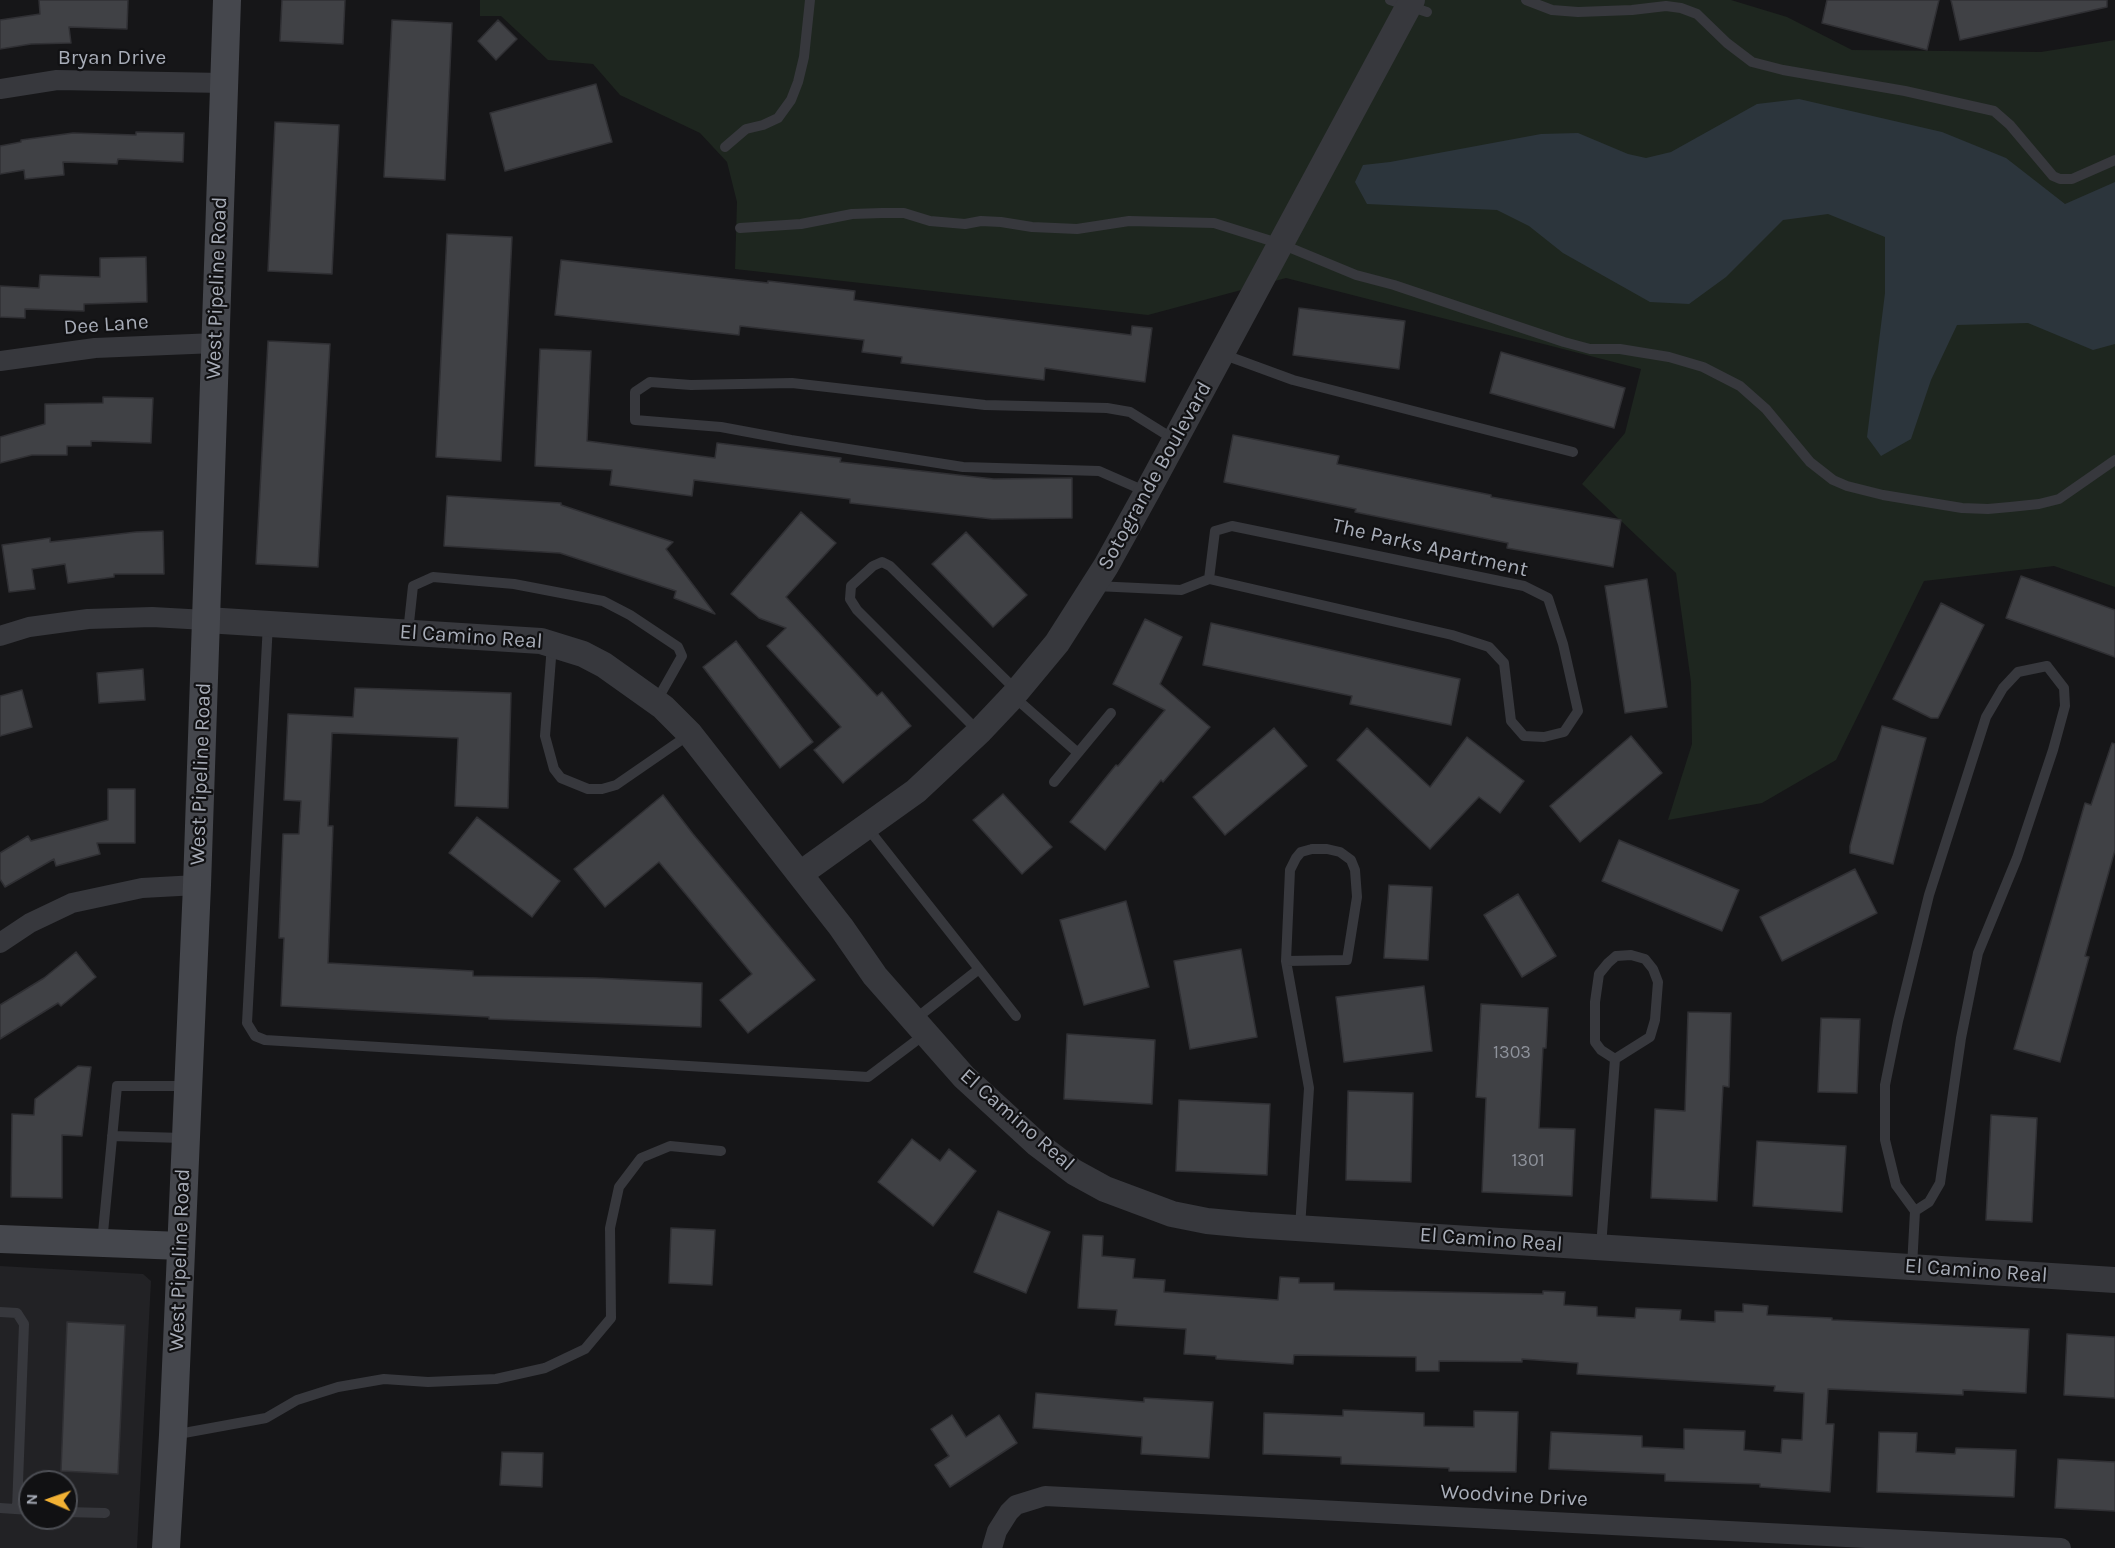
<!DOCTYPE html>
<html>
<head>
<meta charset="utf-8">
<style>
  body { margin:0 }
  #map { position:relative; width:2115px; height:1548px; overflow:hidden; background:#161618; font-family:Karla,sans-serif }
  canvas { display:block }
  .north { position:absolute; left:18px; top:1470px; width:60px; height:60px; box-sizing:border-box; background:#111113; border:2px solid #4d4f55; border-radius:50%; rotate:272deg; font-size:16px; font-weight:700; line-height:24px; text-align:center; color:#a8adb8 }
  .north::after { content:''; display:block; margin:auto; width:21px; height:27px; background:#f2b134; clip-path:polygon(50% 0,100% 100%,50% 72%,0 100%) }
</style>
</head>
<body>
<div id="map">
<canvas width="2115" height="1548"></canvas>
<div class="north">N</div>
</div>
<script>
const g = document.querySelector('canvas').getContext('2d');
g.lineJoin = 'round';
function fillPath(path, color) { g.fillStyle = color; g.fill(path, 'evenodd'); }
const toPath = rows => new Path2D(rows.map(r => 'M' + r).join(''));
function trace(path, color, width, dash) { g.strokeStyle = color; g.lineWidth = width; g.lineCap = dash ? 'butt' : 'round'; g.setLineDash(dash || []); g.stroke(path); }
function drawText(font, color, halo, rows, align = 'center') {
  g.font = font + ' Karla,sans-serif'; g.lineWidth = 4.5; g.setLineDash([]); g.textBaseline = 'middle'; g.strokeStyle = halo; g.fillStyle = color; for (const [text, x, y, turn = 0] of rows) {
    g.save(); g.translate(x, y); g.rotate((+turn || 0) * Math.PI / 180); g.textAlign = isNaN(turn) ? turn : align; if (halo) g.strokeText(text, 0, 0); g.fillText(text, 0, 0); g.restore();
  }
}
const built = toPath([
  [0,1266,143,1274,151,1281,137,1548,0,1548],
  [30,1482,66,1482,66,1518,30,1518]
]);
const green = toPath([
  [480,0,1731,0,1787,17,1852,50,2041,52,2115,40,2115,587,2054,566,1924,581,1836,760,1762,803,1668,820,1692,744,1691,682,1676,573,1582,484,1625,433,1641,369,1286,278,1148,315,735,269,737,202,727,162,700,133,620,95,593,64,548,60,501,16,480,16]
]);
const water = toPath([
  [1799,99,1942,132,2006,158,2065,204,2115,182,2115,344,2093,350,2028,323,1957,325,1931,380,1911,439,1881,456,1867,437,1885,293,1885,237,1828,214,1783,220,1726,277,1689,304,1650,302,1563,253,1529,226,1497,210,1367,204,1355,182,1363,165,1390,162,1541,134,1578,133,1628,154,1646,158,1671,152,1757,104]
]);
const building = toPath([
  [39,0,128,0,127,29,69,27,71,43,31,44,0,49,0,20,40,14,39,0],
  [282,0,345,0,343,44,280,41,282,0],
  [1827,0,1939,0,1927,50,1822,23,1827,0],
  [1951,0,2107,0,2107,7,1960,40,1951,0],
  [392,20,452,23,445,180,384,177,392,20],
  [498,20,517,39,496,60,478,41,498,20],
  [596,84,612,142,505,171,490,113,596,84],
  [275,122,339,125,332,274,268,271,275,122],
  [136,132,184,133,183,162,118,159,117,164,63,162,64,175,25,179,24,170,0,174,0,146,21,142,21,140,73,133,136,135,136,132],
  [447,234,512,237,501,461,436,457,447,234],
  [146,257,147,302,84,304,84,311,25,309,25,318,0,317,0,286,39,288,40,275,100,277,100,258,146,257],
  [561,260,768,283,768,281,855,291,854,300,1131,335,1132,326,1152,328,1145,382,1045,368,1044,380,901,363,902,357,862,352,864,340,740,326,739,335,555,315,561,260],
  [1299,308,1405,321,1399,369,1293,355,1299,308],
  [268,341,330,344,318,567,256,564,268,341],
  [540,349,591,351,587,441,715,458,717,443,841,458,840,462,994,479,1072,478,1072,518,992,519,850,503,850,499,694,480,692,496,610,485,612,470,535,466,540,349],
  [1501,352,1625,388,1614,428,1490,393,1501,352],
  [103,397,153,398,151,443,91,441,91,446,67,446,67,455,32,455,0,463,0,437,45,424,45,404,103,403,103,397],
  [1233,435,1339,456,1337,464,1491,495,1491,497,1621,520,1613,567,1507,548,1508,543,1355,512,1356,509,1224,482,1233,435],
  [447,496,561,503,561,505,673,542,666,549,715,614,674,598,676,591,560,553,444,546,447,496],
  [801,512,836,543,786,597,877,696,882,692,911,726,843,783,814,750,841,727,767,646,786,628,759,618,731,594,801,512],
  [163,531,164,574,114,574,114,577,68,583,65,564,32,569,35,589,9,592,2,545,50,538,50,542,136,532,163,531],
  [966,532,1027,595,993,627,932,564,966,532],
  [2021,576,2115,610,2115,657,2006,618,2021,576],
  [1647,579,1667,707,1625,713,1605,586,1647,579],
  [1941,603,1984,625,1938,718,1931,718,1893,699,1941,603],
  [1145,619,1182,637,1160,684,1210,727,1163,782,1161,780,1105,850,1070,822,1116,765,1118,766,1165,710,1113,684,1145,619],
  [1211,623,1460,679,1451,725,1350,704,1352,696,1203,665,1211,623],
  [736,641,813,742,780,768,703,667,736,641],
  [143,669,145,700,99,703,97,673,143,669],
  [355,688,511,693,508,808,455,806,458,738,332,733,328,826,333,826,328,963,473,971,473,976,596,978,702,983,701,1027,489,1019,489,1017,281,1006,284,938,279,938,283,834,299,834,301,801,284,800,288,714,353,717,355,688],
  [22,690,32,727,0,736,0,696,22,690],
  [1882,726,1926,738,1893,864,1850,853,1850,846,1882,726],
  [1274,728,1307,766,1225,835,1193,797,1274,728],
  [1367,728,1430,787,1467,737,1524,781,1500,813,1479,797,1430,849,1337,760,1367,728],
  [1631,736,1662,773,1580,842,1550,806,1631,736],
  [2112,743,2115,744,2115,850,2085,956,2089,957,2060,1062,2014,1049,2085,803,2091,805,2112,743],
  [108,789,135,789,135,843,97,843,100,854,56,866,54,859,5,887,0,879,0,853,28,836,31,841,108,820,108,789],
  [1003,794,1052,847,1022,874,973,820,1003,794],
  [663,795,693,834,815,980,748,1033,720,1000,752,974,659,862,605,907,574,869,663,795],
  [477,817,560,881,532,917,449,853,477,817],
  [1619,840,1739,890,1722,931,1602,881,1619,840],
  [1855,869,1877,913,1782,961,1760,917,1855,869],
  [1389,885,1432,887,1428,960,1384,958,1389,885],
  [1518,894,1556,956,1522,977,1484,915,1518,894],
  [1126,901,1149,987,1084,1005,1060,920,1126,901],
  [1241,949,1257,1037,1190,1049,1174,961,1241,949],
  [76,952,96,977,61,1006,58,1003,0,1039,0,1005,44,978,76,952],
  [1424,986,1432,1051,1344,1062,1336,997,1424,986],
  [1481,1004,1548,1008,1546,1048,1543,1048,1539,1128,1575,1129,1572,1196,1482,1192,1486,1098,1476,1097,1481,1004],
  [1688,1012,1731,1013,1729,1087,1723,1086,1717,1201,1651,1198,1655,1109,1685,1111,1688,1012],
  [1821,1018,1860,1019,1857,1093,1818,1092,1821,1018],
  [1067,1034,1155,1040,1152,1104,1064,1099,1067,1034],
  [78,1066,91,1067,82,1136,62,1135,62,1198,11,1197,12,1114,34,1115,35,1099,78,1066],
  [1348,1091,1413,1093,1411,1182,1346,1180,1348,1091],
  [1179,1100,1270,1104,1267,1175,1176,1171,1179,1100],
  [1991,1115,2037,1118,2032,1222,1986,1220,1991,1115],
  [912,1139,940,1161,949,1149,976,1171,933,1226,878,1182,912,1139],
  [1757,1141,1846,1146,1842,1212,1753,1206,1757,1141],
  [998,1211,1050,1232,1026,1293,974,1272,998,1211],
  [671,1228,715,1230,712,1285,669,1283,671,1228],
  [1083,1235,1103,1236,1102,1256,1135,1259,1133,1278,1165,1280,1164,1292,1278,1300,1280,1277,1299,1278,1299,1283,1334,1283,1334,1290,1543,1294,1543,1291,1565,1292,1564,1305,1597,1307,1597,1316,1635,1318,1636,1308,1681,1310,1680,1320,1715,1322,1715,1311,1743,1312,1743,1304,1768,1306,1767,1315,1832,1318,1832,1320,2029,1329,2026,1393,1963,1390,1963,1395,1828,1389,1826,1424,1834,1424,1830,1492,1760,1487,1760,1484,1665,1481,1665,1474,1549,1469,1551,1432,1642,1436,1642,1447,1684,1449,1684,1429,1745,1431,1744,1450,1781,1453,1782,1439,1802,1440,1804,1393,1774,1391,1775,1386,1577,1374,1578,1363,1522,1359,1522,1362,1439,1361,1439,1371,1416,1371,1416,1357,1294,1355,1293,1364,1216,1359,1216,1356,1184,1354,1186,1329,1115,1325,1117,1310,1078,1308,1083,1235],
  [67,1322,125,1325,118,1474,61,1471,67,1322],
  [2067,1334,2115,1337,2115,1398,2064,1395,2067,1334],
  [1036,1393,1144,1402,1144,1398,1213,1402,1209,1458,1141,1454,1142,1437,1033,1428,1036,1393],
  [1343,1410,1424,1413,1424,1426,1474,1427,1474,1411,1518,1412,1516,1472,1449,1471,1449,1468,1341,1464,1341,1457,1263,1454,1264,1413,1343,1416,1343,1410],
  [952,1415,966,1437,999,1415,1017,1443,950,1487,935,1465,949,1456,931,1429,952,1415],
  [1879,1432,1917,1433,1916,1452,1955,1454,1956,1448,2016,1450,2014,1497,1877,1492,1879,1432],
  [502,1452,543,1453,542,1487,500,1485,502,1452],
  [2058,1459,2115,1462,2115,1511,2055,1508,2058,1459]
]);
const service = toPath([
  [1390,0,1427,12],
  [1526,0,1552,10,1578,12,1632,10,1666,6,1681,8,1697,14,1727,43,1752,62,1783,70,1905,91,1994,111,2010,125,2053,176,2060,179,2072,179,2115,160],
  [725,147,746,129,763,125,778,118,791,100,798,82,804,57,810,0],
  [740,228,801,224,852,214,882,213,904,213,930,221,965,224,981,221,1001,222,1032,227,1055,228,1077,229,1129,221,1214,223,1281,244,1356,275,1394,285,1564,342,1590,349,1620,349,1669,357,1703,367,1740,386,1766,409,1810,462,1833,480,1847,486,1883,495,1962,508,1988,509,2010,507,2039,504,2059,499,2115,460],
  [1222,354,1293,380,1573,452],
  [1147,492,1099,471,963,467,791,440,721,427,635,420,635,392,650,382,691,385,792,383,985,405,1107,408,1130,412,1175,440],
  [1095,586,1181,590,1209,579,1452,635,1489,647,1504,663,1511,721,1524,736,1544,737,1564,732,1578,711,1563,644,1548,598,1524,586,1232,526,1215,531,1209,579],
  [268,623,247,1023,255,1036,265,1040,868,1077,925,1034],
  [408,632,413,586,433,577,514,584,603,601,630,615,678,647,682,656,656,702],
  [552,645,545,736,554,769,561,778,588,789,602,789,616,785,690,734],
  [2047,666,2064,688,2065,706,2053,750,2017,858,1978,953,1961,1038,1940,1183,1929,1202,1915,1211,1896,1185,1885,1140,1885,1085,1898,1021,1929,895,1986,717,2003,688,2018,672,2047,666],
  [1013,696,1078,753],
  [978,731,857,610,850,599,851,586,873,566,882,562,890,566,1017,691],
  [1054,782,1111,713],
  [866,826,1016,1016],
  [1312,849,1327,849,1340,852,1351,860,1355,870,1357,897,1347,960,1286,961,1290,870,1296,858,1301,852,1312,849],
  [1631,955,1645,959,1653,969,1658,982,1655,1020,1650,1037,1615,1059,1601,1050,1595,1042,1595,1002,1599,974,1608,963,1616,956,1631,955],
  [1286,961,1309,1088,1300,1228],
  [914,1020,979,969],
  [112,1136,183,1138],
  [102,1243,117,1086,187,1086],
  [1601,1247,1615,1059],
  [1912,1267,1915,1211],
  [0,1312,17,1313,24,1324,17,1509],
  [173,1435,266,1418,297,1400,338,1387,384,1379,428,1382,496,1379,545,1368,585,1349,611,1318,610,1228,619,1187,641,1158,670,1146,721,1151],
  [0,1508,30,1510],
  [66,1512,105,1513]
]);
const minor = toPath([
  [0,89,57,80,224,83],
  [0,361,95,348,216,343],
  [0,636,29,627,88,619,152,617,206,620],
  [0,943,30,923,72,903,142,888,197,885],
  [992,1548,997,1531,1009,1512,1016,1505,1045,1496,2061,1548]
]);
const tertiary = toPath([
  [206,620,541,641,583,654,604,665,663,707,690,734,841,927,875,976,964,1077,1037,1144,1074,1172,1105,1189,1172,1214,1207,1221,1249,1225,2115,1280],
  [800,874,916,791,979,732,1013,696,1057,643,1106,566,1147,492,1412,0]
]);
const secondary = toPath([
  [0,1239,181,1246],
  [166,1548,173,1435,197,885,227,0]
]);
const numberNames = [
  ["1303",1512,1053],
  ["1301",1528,1161]
];
const streetNames = [
  ["Bryan Drive",112,58],
  ["West Pipeline Road",217,288,-88],
  ["Dee Lane",106,325,-4],
  ["Sotogrande Boulevard",1155,476,-61],
  ["The Parks Apartment",1430,548,13],
  ["El Camino Real",471,637,4],
  ["West Pipeline Road",201,774,-88],
  ["El Camino Real",1017,1120,41],
  ["El Camino Real",1491,1240,4],
  ["West Pipeline Road",180,1260,-88],
  ["El Camino Real",1976,1271,4],
  ["Woodvine Drive",1514,1496,3]
];
fillPath(built, '#222225');
fillPath(green, '#1e261f');
fillPath(water, '#2c353c');
fillPath(building, '#404145');
trace(building, '#303034', 1.5);
trace(service, '#37383d', 10);
trace(minor, '#37383d', 20);
trace(tertiary, '#37383d', 26);
trace(secondary, '#45474d', 28);
drawText('18px', '#8e929b', null, numberNames);
drawText('21px', '#a8adb8', '#111113', streetNames);
</script>
</body>
</html>
